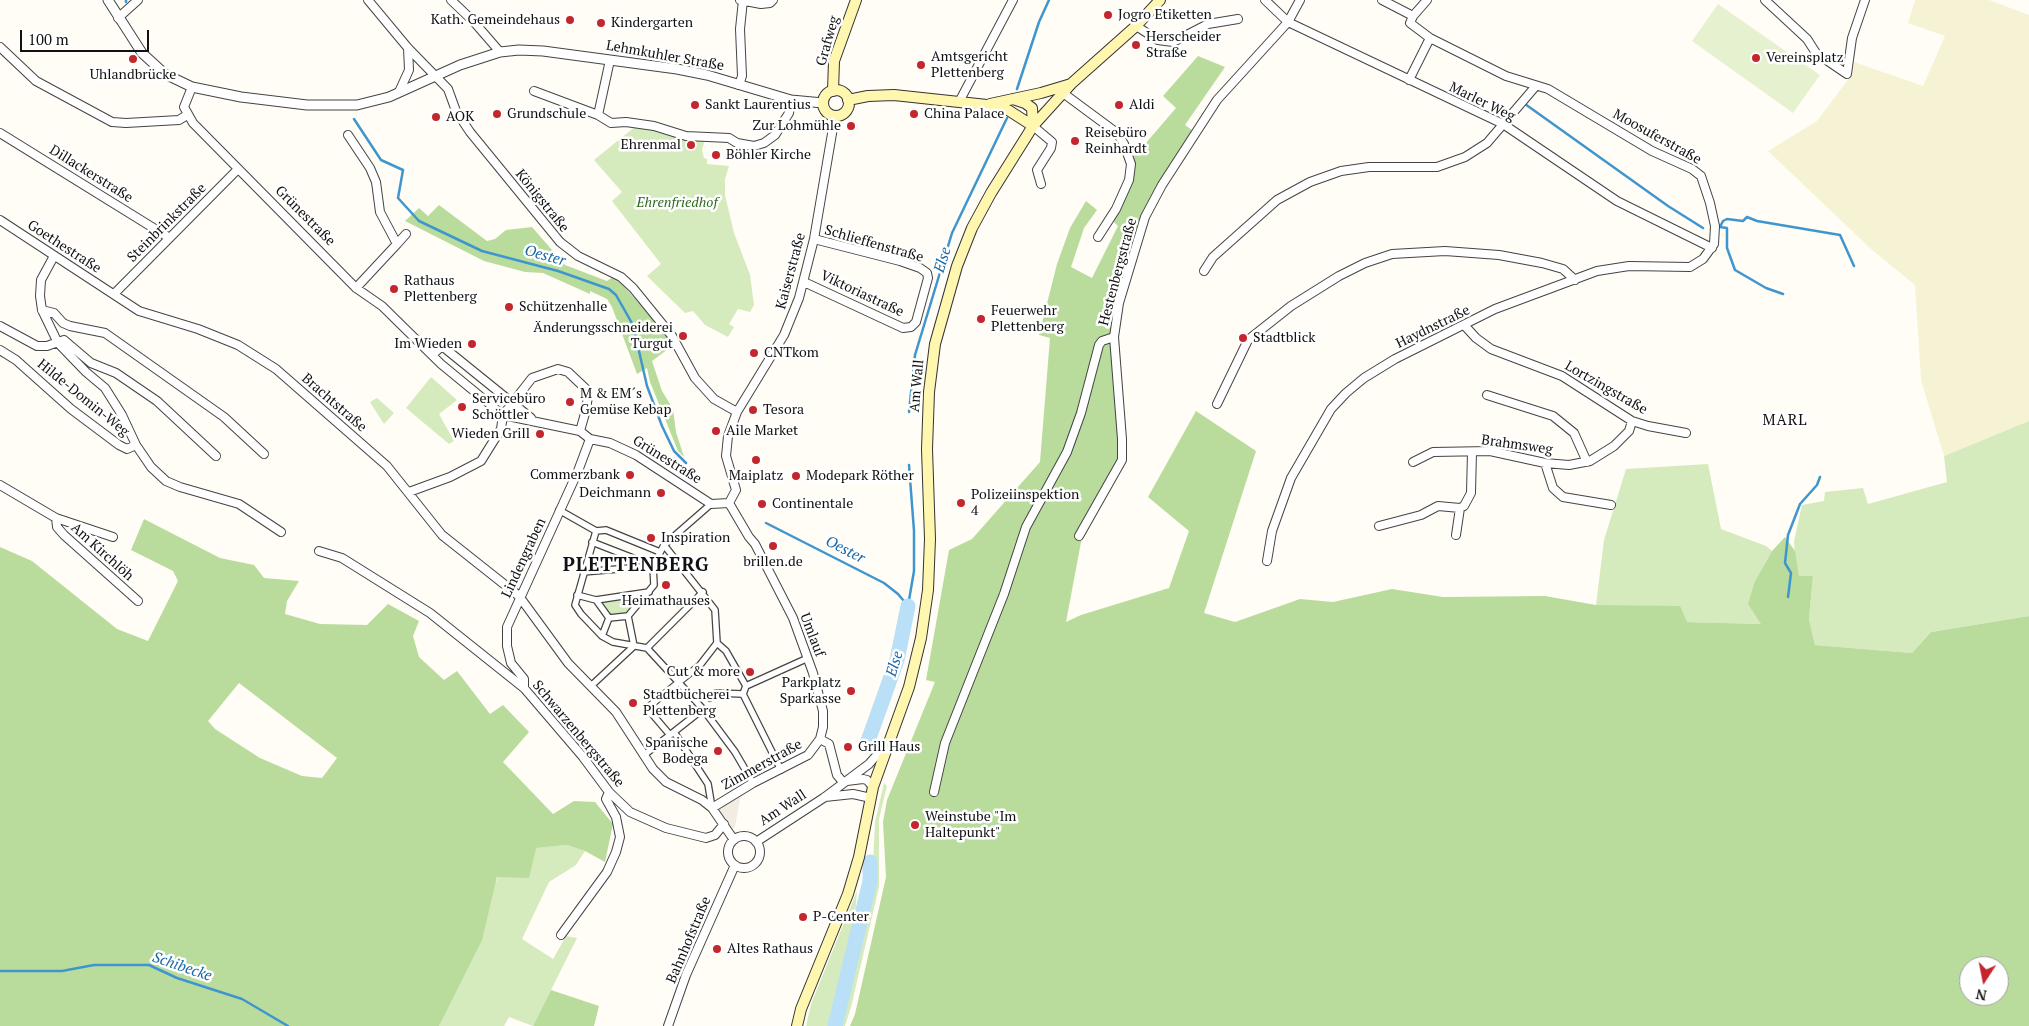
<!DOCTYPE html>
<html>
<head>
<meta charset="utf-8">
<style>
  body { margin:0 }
  #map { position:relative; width:2029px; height:1026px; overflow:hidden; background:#fffdf5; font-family:"PT Serif",serif }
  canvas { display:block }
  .north { position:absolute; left:1959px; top:956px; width:50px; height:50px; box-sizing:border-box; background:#fff; border:1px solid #a0a0a0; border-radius:50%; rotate:191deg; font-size:14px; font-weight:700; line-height:20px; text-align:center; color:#111 }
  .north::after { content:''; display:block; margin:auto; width:18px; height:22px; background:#c4262e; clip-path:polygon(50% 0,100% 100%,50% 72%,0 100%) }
  .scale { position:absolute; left:20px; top:30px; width:129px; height:22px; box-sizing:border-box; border:2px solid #111; border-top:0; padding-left:6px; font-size:15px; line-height:18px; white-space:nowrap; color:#111; -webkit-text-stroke:4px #fff; paint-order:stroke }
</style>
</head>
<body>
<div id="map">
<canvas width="2029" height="1026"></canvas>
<div class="north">N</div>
<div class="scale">100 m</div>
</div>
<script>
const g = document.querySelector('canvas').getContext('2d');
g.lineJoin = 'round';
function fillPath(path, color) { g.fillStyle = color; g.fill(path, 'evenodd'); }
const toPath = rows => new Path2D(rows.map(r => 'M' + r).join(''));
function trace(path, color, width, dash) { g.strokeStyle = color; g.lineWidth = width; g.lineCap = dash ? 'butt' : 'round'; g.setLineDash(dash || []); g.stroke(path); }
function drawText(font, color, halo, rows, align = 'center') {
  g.font = font + ' "PT Serif",serif'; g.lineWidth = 5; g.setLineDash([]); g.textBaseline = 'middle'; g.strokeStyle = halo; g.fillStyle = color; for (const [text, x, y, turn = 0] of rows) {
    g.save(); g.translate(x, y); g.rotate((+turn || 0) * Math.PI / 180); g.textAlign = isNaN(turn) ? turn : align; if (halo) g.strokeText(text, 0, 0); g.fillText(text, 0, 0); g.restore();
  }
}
const farmland = toPath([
  [1915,0,1989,0,2029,15,2029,421,1944,456,1921,380,1915,285,1871,249,1768,151,1817,121,1853,73,1854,62,1923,86,1945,36,1908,23]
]);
const green = toPath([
  [636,126,653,128,668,135,682,138,705,139,702,150,704,158,707,159,707,164,729,166,725,179,725,195,734,233,750,275,754,305,750,312,738,309,729,324,734,327,728,337,705,325,693,311,685,313,647,276,661,264,612,201,622,192,594,160],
  [431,377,457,400,439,414,454,441,449,444,406,408],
  [377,398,394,413,384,424,370,402],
  [2029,421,2029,616,1931,632,1912,653,1815,645,1809,619,1813,576,1799,576,1795,562,1794,541,1802,505,1824,501,1825,492,1863,488,1868,504,1947,482,1944,456],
  [1708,464,1721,529,1766,546,1772,551,1755,581,1762,624,1686,622,1596,605,1604,540,1626,469],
  [649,592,628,616,609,618,596,600],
  [884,783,887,786,879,819,879,887,851,1007,845,1026,842,1026,871,905,875,822],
  [567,845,585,851,576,865,549,882,522,939,553,959,566,936,577,938,533,1026,509,1017,504,1026,439,1026,498,877,535,848],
  [857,891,853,942,835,1011,828,1026,806,1026,811,1004]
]);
const forest = toPath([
  [1198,56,1225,67,1185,125,1196,133,1145,217,1114,337,1122,460,1084,526,1066,622,1081,615,1169,588,1189,531,1148,497,1196,411,1256,451,1204,613,1235,622,1300,599,1333,602,1392,589,1443,597,1545,596,1596,605,1680,606,1687,622,1761,624,1748,604,1755,581,1772,551,1785,537,1795,551,1799,576,1813,576,1809,619,1815,645,1912,653,1931,632,2029,616,2029,1026,850,1026,855,1014,886,877,883,822,887,800,935,682,926,680,949,550,972,539,1040,462,1050,338,1039,335,1057,264,1070,228,1086,201,1097,210,1084,228,1071,267,1092,278,1118,226,1113,221,1133,179,1135,163,1133,158,1176,108,1163,96],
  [1969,966,1999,966,1999,996,1969,996],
  [439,205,487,241,495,239,506,230,532,227,565,265,607,281,613,277,622,284,671,340,668,349,652,361,662,391,673,409,676,432,684,457,678,451,650,382,647,368,637,374,612,307,607,299,590,291,590,294,543,273,525,272,484,261,405,221,419,208,428,216],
  [144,519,220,558,254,565,264,578,299,581,287,601,285,614,320,624,367,625,388,604,419,621,413,636,419,657,444,680,457,671,490,714,503,705,529,732,503,762,553,814,574,801,595,802,613,824,605,862,585,851,567,845,536,848,529,878,497,877,482,940,439,1026,0,1026,0,547,32,561,117,629,148,641,178,581,173,571,131,550],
  [239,683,337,758,322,778,302,776,260,758,215,729,208,721],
  [551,990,599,1006,594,1026,533,1026]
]);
const pitch = toPath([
  [1718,4,1820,75,1793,113,1692,41]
]);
const plaza = toPath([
  [741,794,735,827,731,830,717,809]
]);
const stream = toPath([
  [126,0,126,2],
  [1017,89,1039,22,1049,0],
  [1525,104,1668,206,1703,228],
  [354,119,381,160,403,170,398,198,419,221,482,251,558,271,609,289,616,295,633,325,647,386,662,426,674,451,686,463],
  [1783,294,1766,288,1735,270,1727,248,1727,228,1720,227,1723,221,1727,219,1743,221,1747,217,1757,221,1840,235,1854,266],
  [909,412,915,355,952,233,1007,118],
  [766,523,884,583,898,594,908,606],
  [1788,597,1791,573,1785,563,1788,535,1800,504,1817,485,1820,477],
  [908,606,914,571,914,531,909,465],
  [0,971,62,971,94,965,149,965,177,978,242,999,288,1026]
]);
const river = toPath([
  [868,741,897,660,908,606],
  [835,1026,870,881,870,862]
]);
const pedestrian = toPath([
  [559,510,596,531,606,530,660,552],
  [596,531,575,605,581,614,602,636,613,642,647,648,703,709,735,752,753,783],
  [592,542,651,565],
  [664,545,715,610,717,643,700,665,647,708,670,735,703,709],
  [653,566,664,545,711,504],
  [583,572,653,566],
  [577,595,596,600,609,618,628,616,654,585,653,566],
  [596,600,649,592],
  [628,616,634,646],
  [602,636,609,618],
  [717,643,726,651,746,686],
  [647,648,703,592],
  [592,685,634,646],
  [746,686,743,694,781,770],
  [746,686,808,658],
  [710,698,716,693,743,694],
  [674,732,708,784,712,808],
  [644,755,670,735]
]);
const minor = toPath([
  [368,0,408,48,448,89,456,111,470,132,560,242,578,256,621,277,633,288,672,336,695,378,714,399,737,412],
  [451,0,474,22,500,52],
  [740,0,761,4,770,3,773,0],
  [1265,0,1288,22,1503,124,1617,201,1712,248],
  [1382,0,1413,16,1427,0],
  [1765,0,1807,39,1816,53,1847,74,1852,38,1865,0],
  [118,18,138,0],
  [1136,26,1158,40,1173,42,1208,24,1238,19],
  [0,47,36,81,112,122,126,123,179,120,187,115],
  [610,60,598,115,611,123,626,122,654,126,686,136,729,138,737,143,754,146,764,143,775,135,789,113,791,100],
  [1409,80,1430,38],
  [739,85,742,76,740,29,743,0],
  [192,87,184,107,193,123,356,288,382,306,441,364,503,415,580,431,590,439,610,443,636,455,711,504,729,503],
  [534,91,598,115],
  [399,92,409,70,408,48],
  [1063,93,1117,133,1124,144,1131,164,1129,180,1116,209,1098,237],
  [959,102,1013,0],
  [1033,126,1052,142,1051,148,1037,170,1041,184],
  [0,133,168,237],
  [348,135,370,168,376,182,380,212,397,244,356,288],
  [0,220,139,311,198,329,238,345,276,369,387,466,442,535,519,596,568,663,616,712,653,769,666,782,702,800,712,808,734,840],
  [397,244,406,234],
  [54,256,41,280,40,296,42,310,58,343,86,372,105,388,122,415,136,445,151,467,166,481,180,487,239,504,281,532],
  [1204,271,1213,257,1277,200,1310,182,1341,171,1369,167,1437,167,1465,157,1487,143,1535,87],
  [804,282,903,328,911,327,916,322,928,278,927,273,920,268,900,261,814,239],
  [114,294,238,169],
  [42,310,54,313,63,323,70,326,105,333,224,417,264,454],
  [0,326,37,346,47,346,64,340,91,363,116,373,157,401,216,456],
  [1465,326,1476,338,1491,349,1562,376,1632,421,1648,426,1686,433],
  [0,350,16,360,71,409,119,445,127,449,136,445],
  [432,355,442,346,531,418],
  [1487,395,1553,416,1574,433,1587,462],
  [1217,404,1248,340,1291,306,1339,276,1365,263,1392,254,1445,251,1499,255,1542,263,1563,269,1575,280],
  [503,415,532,378,558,369,568,372,586,389,588,396,586,410,580,431],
  [1413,462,1433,452,1490,451,1545,463,1569,465,1590,461,1614,446,1629,431,1632,421],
  [1545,463,1553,488,1563,497,1611,505],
  [0,485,56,518,113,537],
  [409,492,450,477,481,461,501,429,503,415],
  [729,503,736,490,726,456,728,436,737,412,784,335,799,298,814,239,835,116],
  [56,518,57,527,64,535,138,601],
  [1379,526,1421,515,1438,506,1460,508,1464,506,1471,493,1472,452],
  [1456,535,1460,508],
  [1079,536,1122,460,1122,439,1114,337,1119,303,1145,217,1162,185,1217,100,1288,22,1300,0],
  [319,551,342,558,430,613,524,688,583,757,609,792,630,812,666,828,706,838,715,835,724,824],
  [1267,561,1272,531,1291,478,1331,409,1346,393,1364,378,1395,359,1495,309,1597,271,1629,266,1690,267,1703,259,1714,244,1715,226,1710,203,1701,176,1692,169,1652,151,1548,89,1506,76,1430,38,1410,23,1413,16],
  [524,688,524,679,511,663,507,646,507,627,578,471,590,439],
  [820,739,829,744,837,775,843,782],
  [847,781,863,779,867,780,873,787],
  [934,792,945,743,1004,594,1026,527,1067,452,1081,413,1099,345,1102,341,1114,337],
  [825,797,853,794,871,798],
  [712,808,753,783,808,755,820,739,823,727,823,711,813,673,793,618,755,544,749,537,729,503],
  '728 852a16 16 0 1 1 32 0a16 16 0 1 1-32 0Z',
  [756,842,825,797,869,764,889,741],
  [561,935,607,872,616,852,620,837,616,817,606,799,609,792],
  [668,1026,686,975,735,865]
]);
const tertiary = toPath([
  [108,0,142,53,165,74,192,87,241,97,307,105,357,105,389,97,460,65,500,52,519,50,543,51,677,69,707,75,791,100,823,103]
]);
const secondary = toPath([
  '823 103a13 13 0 1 1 26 0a13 13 0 1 1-26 0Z',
  [833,91,834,61,856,0],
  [1013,99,1025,103,1032,108,1033,126],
  [848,100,868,96,894,95,987,105,1008,110,1033,126],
  [990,104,1041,93,1071,84],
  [797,1026,801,1009,848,894,859,857,873,787,909,687,921,638,928,590,930,539,927,449,929,392,935,344,957,266,972,228,991,193,1033,126,1072,83,1136,26,1160,0]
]);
const markers = [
  [1108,15,5,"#c4262e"],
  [570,20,5,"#c4262e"],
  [601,23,5,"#c4262e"],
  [1136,45,5,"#c4262e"],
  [1756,58,5,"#c4262e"],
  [133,59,5,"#c4262e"],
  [921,65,5,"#c4262e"],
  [695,105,5,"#c4262e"],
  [1119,105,5,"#c4262e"],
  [497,114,5,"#c4262e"],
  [914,114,5,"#c4262e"],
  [436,117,5,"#c4262e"],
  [851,126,5,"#c4262e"],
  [1075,141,5,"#c4262e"],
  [691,145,5,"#c4262e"],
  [716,155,5,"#c4262e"],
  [394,289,5,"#c4262e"],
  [509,307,5,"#c4262e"],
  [981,319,5,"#c4262e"],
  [683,336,5,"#c4262e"],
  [1243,338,5,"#c4262e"],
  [472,344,5,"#c4262e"],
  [754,353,5,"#c4262e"],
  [570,402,5,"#c4262e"],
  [462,407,5,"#c4262e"],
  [753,410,5,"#c4262e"],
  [716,431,5,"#c4262e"],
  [540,434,5,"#c4262e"],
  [756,460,5,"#c4262e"],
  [630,475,5,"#c4262e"],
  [796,476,5,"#c4262e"],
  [661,493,5,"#c4262e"],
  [961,503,5,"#c4262e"],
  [762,504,5,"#c4262e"],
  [651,538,5,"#c4262e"],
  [773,546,5,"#c4262e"],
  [666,585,5,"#c4262e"],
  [750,672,5,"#c4262e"],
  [851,691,5,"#c4262e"],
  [633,703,5,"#c4262e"],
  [848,747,5,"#c4262e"],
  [718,751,5,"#c4262e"],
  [915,825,5,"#c4262e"],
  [803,917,5,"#c4262e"],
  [717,949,5,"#c4262e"]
];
const poiNames = [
  ["Jogro Etiketten",1118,15],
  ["Kath. Gemeindehaus",560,20,"right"],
  ["Kindergarten",611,23],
  ["Herscheider",1146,37],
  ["Straße",1146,53],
  ["Amtsgericht",931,57],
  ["Plettenberg",931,73],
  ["Vereinsplatz",1766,58],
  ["Uhlandbrücke",133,75,"center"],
  ["Sankt Laurentius",705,105],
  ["Aldi",1129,105],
  ["Grundschule",507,114],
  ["China Palace",924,114],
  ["AOK",446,117],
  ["Zur Lohmühle",841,126,"right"],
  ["Reisebüro",1085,133],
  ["Reinhardt",1085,149],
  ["Ehrenmal",681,145,"right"],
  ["Böhler Kirche",726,155],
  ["Rathaus",404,281],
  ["Plettenberg",404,297],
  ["Schützenhalle",519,307],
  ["Feuerwehr",991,311],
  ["Plettenberg",991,327],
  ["Änderungsschneiderei",673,328,"right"],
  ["Turgut",673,344,"right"],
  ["Stadtblick",1253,338],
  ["Im Wieden",462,344,"right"],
  ["CNTkom",764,353],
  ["M & EM´s",580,394],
  ["Gemüse Kebap",580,410],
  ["Servicebüro",472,399],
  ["Schöttler",472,415],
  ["Tesora",763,410],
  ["Aile Market",726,431],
  ["Wieden Grill",530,434,"right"],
  ["Commerzbank",620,475,"right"],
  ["Maiplatz",756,476,"center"],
  ["Modepark Röther",806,476],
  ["Deichmann",651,493,"right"],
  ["Polizeiinspektion",971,495],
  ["4",971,511],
  ["Continentale",772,504],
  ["Inspiration",661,538],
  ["brillen.de",773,562,"center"],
  ["Heimathauses",666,601,"center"],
  ["Cut & more",740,672,"right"],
  ["Parkplatz",841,683,"right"],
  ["Sparkasse",841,699,"right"],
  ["Stadtbücherei",643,695],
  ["Plettenberg",643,711],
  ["Spanische",708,743,"right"],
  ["Bodega",708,759,"right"],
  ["Grill Haus",858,747],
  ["Weinstube \"Im",925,817],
  ["Haltepunkt\"",925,833],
  ["P-Center",813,917],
  ["Altes Rathaus",727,949]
];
const streetNames = [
  ["Grafweg",828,41,-74],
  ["Lehmkuhler Straße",665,56,10],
  ["Marler Weg",1482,102,26],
  ["Moosuferstraße",1657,137,29],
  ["Dillackerstraße",91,174,32],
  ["Königstraße",542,201,51],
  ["Grünestraße",305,216,45],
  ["Steinbrinkstraße",167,223,-45],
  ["Schlieffenstraße",874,244,16],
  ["Goethestraße",64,247,33],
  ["Kaiserstraße",791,271,-75],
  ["Hestenbergstraße",1118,272,-75],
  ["Viktoriastraße",862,294,25],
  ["Haydnstraße",1433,327,-26],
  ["Am Wall",917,386,-85],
  ["Lortzingstraße",1606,388,30],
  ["Hilde-Domin-Weg",83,398,39],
  ["Brachtstraße",334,403,41],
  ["Brahmsweg",1517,445,8],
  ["Grünestraße",667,460,32],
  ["Am Kirchlöh",102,552,42],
  ["Lindengraben",524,558,-65],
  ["Umlauf",812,635,69],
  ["Schwarzenbergstraße",578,734,50],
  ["Zimmerstraße",762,765,-29],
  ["Am Wall",783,808,-33],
  ["Bahnhofstraße",689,940,-67]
];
const parkNames = [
  ["Ehrenfriedhof",677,203]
];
const waterNames = [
  ["Oester",545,256,16],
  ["Else",943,260,-73],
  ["Oester",845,550,27],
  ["Else",895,664,-73],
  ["Schibecke",182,967,19]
];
const neighbourhoodNames = [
  ["MARL",1785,421]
];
const districtNames = [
  ["PLETTENBERG",636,566]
];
fillPath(farmland, '#f6f3d4');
fillPath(green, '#d5ebbd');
fillPath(forest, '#b9dc9c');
fillPath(pitch, '#e6f2cf');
fillPath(plaza, '#f1ede2');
trace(stream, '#3f96cf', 2.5);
trace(river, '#b9e0f7', 15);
trace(pedestrian, '#444', 8);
trace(minor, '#444', 10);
trace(tertiary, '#444', 11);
trace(secondary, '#333', 12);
trace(pedestrian, '#fff', 5.5);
trace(minor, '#fff', 8);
trace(tertiary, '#fff', 9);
trace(secondary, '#fff6b0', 10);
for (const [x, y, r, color] of markers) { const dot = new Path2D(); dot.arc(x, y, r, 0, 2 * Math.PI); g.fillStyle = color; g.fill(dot); trace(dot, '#fff', 2); }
drawText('14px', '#111', '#fff', poiNames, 'left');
drawText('14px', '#111', '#fff', streetNames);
drawText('italic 14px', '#2f6b1f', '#fff', parkNames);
drawText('italic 15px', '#1768a6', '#fff', waterNames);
g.letterSpacing = '1px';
drawText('15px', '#111', '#fff', neighbourhoodNames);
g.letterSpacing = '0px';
g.letterSpacing = '1px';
drawText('bold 19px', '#111', '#fff', districtNames);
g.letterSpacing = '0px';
</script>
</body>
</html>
